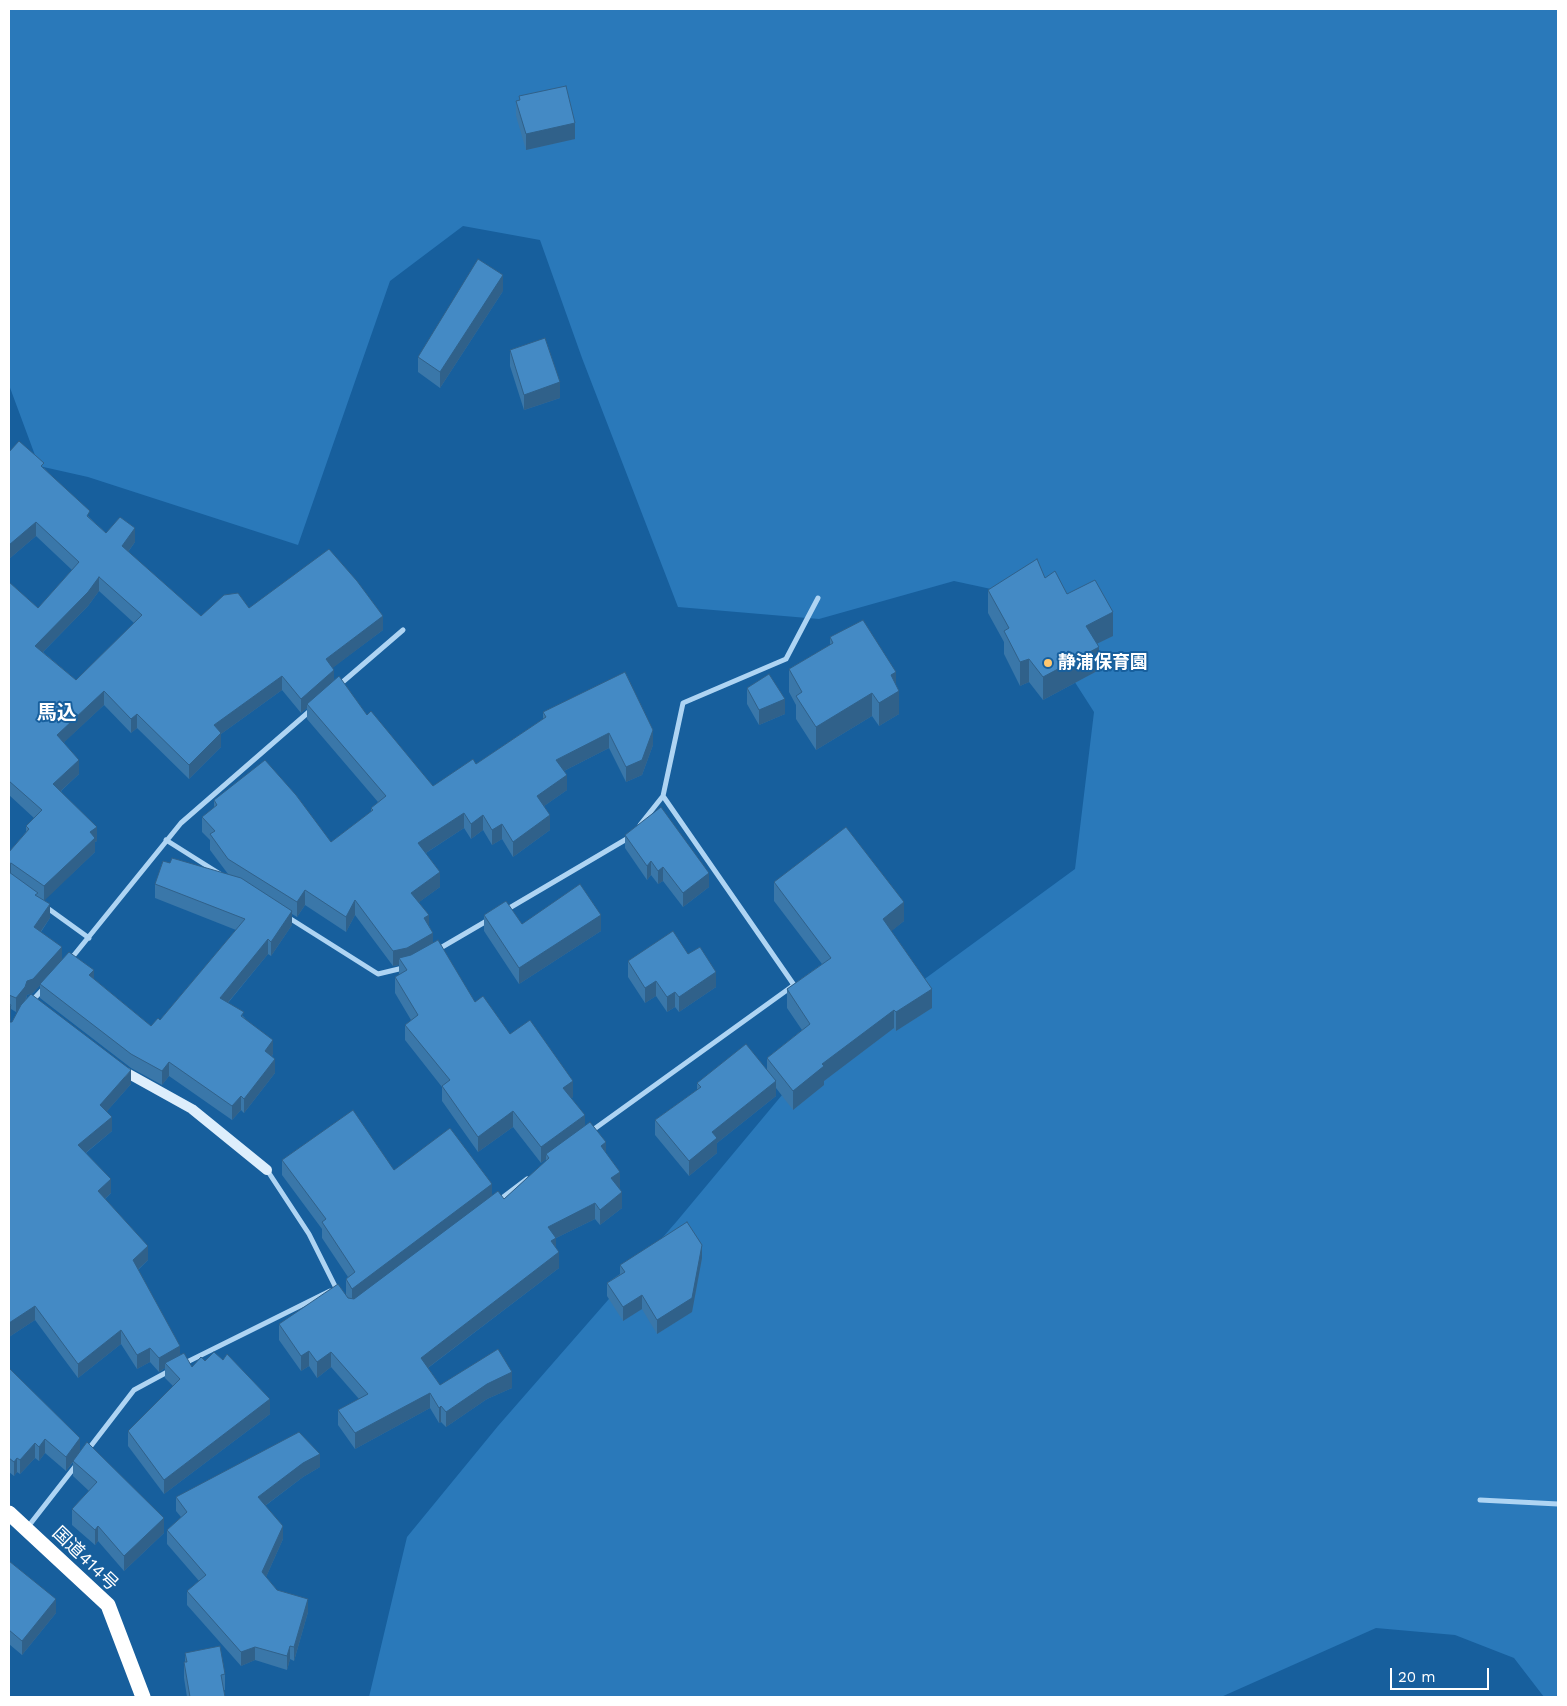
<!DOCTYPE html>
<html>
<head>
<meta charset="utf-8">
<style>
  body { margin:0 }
  #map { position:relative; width:1567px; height:1706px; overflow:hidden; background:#175f9d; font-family:"Work Sans",sans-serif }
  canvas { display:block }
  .frame { position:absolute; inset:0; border:10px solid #fff; pointer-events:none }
  .scale { position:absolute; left:1390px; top:1668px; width:99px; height:22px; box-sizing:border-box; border:2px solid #fff; border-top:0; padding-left:6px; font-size:15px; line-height:18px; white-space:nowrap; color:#fff; -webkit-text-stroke:4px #175f9d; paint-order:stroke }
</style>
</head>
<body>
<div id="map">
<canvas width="1567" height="1706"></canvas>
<div class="frame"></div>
<div class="scale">20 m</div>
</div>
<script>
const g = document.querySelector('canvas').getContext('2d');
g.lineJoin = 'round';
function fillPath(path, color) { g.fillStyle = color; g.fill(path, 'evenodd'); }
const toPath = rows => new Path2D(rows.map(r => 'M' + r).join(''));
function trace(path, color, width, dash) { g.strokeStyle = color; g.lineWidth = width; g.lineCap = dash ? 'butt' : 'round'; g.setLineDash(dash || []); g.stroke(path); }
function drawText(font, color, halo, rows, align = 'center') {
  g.font = font + ' "Work Sans","Noto Sans JP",sans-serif'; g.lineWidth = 4; g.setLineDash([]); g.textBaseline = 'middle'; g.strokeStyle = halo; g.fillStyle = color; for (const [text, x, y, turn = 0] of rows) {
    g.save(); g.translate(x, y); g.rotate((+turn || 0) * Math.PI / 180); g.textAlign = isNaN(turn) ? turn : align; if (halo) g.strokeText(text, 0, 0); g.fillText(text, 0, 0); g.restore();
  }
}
const green = toPath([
  [9,9,1558,9,1558,1697,1544,1697,1514,1658,1455,1635,1376,1628,1221,1697,369,1697,407,1537,498,1426,677,1221,807,1065,1075,869,1094,712,1019,595,954,581,819,619,678,607,582,358,540,240,463,226,390,281,298,545,88,477,39,466,9,385]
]);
const street = toPath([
  [338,686,403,630],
  [640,825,663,796,683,703,786,659,818,598],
  [166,840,220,874],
  [46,907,89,938],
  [506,910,630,837],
  [286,916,378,974,403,968],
  [437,950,490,919],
  [70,960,181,823,311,710],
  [31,1002,44,988],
  [590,1132,794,985,663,796],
  [267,1170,309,1234,336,1288],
  [498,1201,527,1179],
  [183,1364,330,1291],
  [87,1451,134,1390,171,1370],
  [1480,1500,1558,1504],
  [27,1528,77,1464]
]);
const secondary = toPath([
  [120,1069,192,1109,267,1170]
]);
const highway = toPath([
  [9,1513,108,1605,143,1697]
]);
const wall = toPath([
  [519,96,575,139,526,150,516,116,516,101,519,100],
  [503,291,440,388,418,372,418,357],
  [510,350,560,398,524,410,510,366],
  [44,468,90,518,106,533,135,542,128,552,201,616,249,608,383,630,332,668,334,681,433,786,476,764,543,719,543,712,653,745,642,775,626,782,609,748,564,771,567,790,544,806,550,830,513,857,502,839,492,845,483,830,471,839,464,828,426,853,440,887,419,902,429,925,433,942,475,1002,510,1034,573,1097,571,1098,585,1126,606,1153,620,1188,619,1188,622,1208,600,1225,595,1219,556,1238,556,1247,559,1268,428,1368,440,1385,512,1388,487,1399,446,1427,441,1422,439,1423,430,1408,355,1449,338,1425,338,1410,359,1399,331,1367,317,1378,309,1366,301,1371,279,1340,279,1324,346,1295,346,1279,348,1277,322,1238,322,1229,282,1175,282,1160,394,1170,492,1195,504,1199,546,1161,546,1159,541,1163,513,1127,478,1152,442,1101,442,1087,405,1040,405,1025,411,1020,395,993,395,977,399,975,399,965,393,966,355,915,346,932,305,905,297,917,292,914,292,925,271,956,268,954,228,1003,244,1017,273,1054,272,1056,275,1073,244,1113,241,1110,232,1120,169,1076,162,1085,131,1068,40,998,40,985,33,993,27,995,26,1000,131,1084,107,1111,112,1131,86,1153,111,1193,105,1199,148,1260,138,1270,180,1355,192,1367,205,1361,270,1414,164,1494,128,1446,128,1431,173,1386,165,1378,165,1368,159,1372,150,1362,137,1369,121,1344,78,1378,35,1320,9,1337,9,852,26,832,26,826,34,818,9,795,9,582,38,608,72,570,36,536,9,559],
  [99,591,134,623,76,680,43,652,88,606],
  [282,690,301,713,307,708,307,719,378,802,371,808,371,812,331,842,214,800,214,808,202,817,202,832,210,840,210,850,228,874,229,875,170,863,155,884,155,898,236,930,160,1020,151,1026,94,979,62,960,41,932,50,918,44,900,95,852,95,842,97,841,61,791,79,774,64,742,104,705,131,733,137,728,189,779,221,747,221,734],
  [19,1008,12,1022,10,1022,11,1019,11,1009,16,1012],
  [1045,578,1067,594,1113,636,1096,644,1099,670,1043,700,1029,682,1020,686,1004,654,1004,642,988,613,988,590],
  [830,637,896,684,899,714,879,726,872,716,816,750,796,719,796,705,789,692,789,669,830,645],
  [747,688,785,714,759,725,747,704],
  [625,835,709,887,683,907,663,881,658,884,651,875,647,880,625,848],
  [774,882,904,921,891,931,932,1008,896,1031,894,1028,824,1081,824,1085,793,1110,776,1088,776,1096,717,1143,717,1153,689,1176,655,1135,655,1120,697,1090,697,1083,767,1070,767,1058,802,1030,787,1008,787,989,822,964,774,901],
  [484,915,522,924,601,931,519,984,484,931],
  [688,954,716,987,679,1012,675,1007,667,1012,656,996,645,1003,628,977,628,961],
  [702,1258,692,1312,657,1334,642,1309,623,1321,607,1296,607,1283,620,1274,620,1265],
  [9,1368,80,1451,164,1533,124,1571,98,1541,95,1545,72,1525,72,1509,89,1491,73,1476,73,1462,66,1471,45,1453,39,1461,35,1458,20,1474,17,1472,14,1476,9,1472],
  [320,1467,303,1477,265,1506,283,1539,266,1577,277,1590,308,1612,294,1661,290,1659,287,1670,255,1660,241,1666,187,1605,187,1591,199,1581,167,1544,167,1530,181,1517,176,1511,176,1497],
  [9,1561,56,1613,22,1655,9,1644],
  [185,1653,225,1674,225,1690,223,1690,225,1697,187,1697,184,1678,184,1662,185,1662]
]);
const shadedWall = toPath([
  [575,123,575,139,526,150,526,134],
  [503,275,503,291,440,388,440,372],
  [560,382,560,398,524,410,524,395],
  [36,522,36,536,9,559,9,545],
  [135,528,135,542,122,560,122,546],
  [99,577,99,591,88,606,35,660,35,646],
  [1113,612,1113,636,1086,649,1086,626],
  [383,616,383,630,326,673,326,659],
  [1099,647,1099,670,1043,700,1043,677],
  [1029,659,1029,682,1020,686,1020,662],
  [334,670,334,684,307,704,307,708,301,713,301,699],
  [896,672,896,693,899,691,899,714,879,726,879,703,891,675],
  [282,676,282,690,221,734,221,747,189,779,189,765,214,725],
  [104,691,104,705,57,749,57,735],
  [872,693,872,716,816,750,816,727],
  [785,699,785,714,759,725,759,710],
  [137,714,137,728,131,733,131,719],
  [653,730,653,745,642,775,626,782,626,767],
  [609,733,609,748,556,775,556,760],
  [79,760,79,774,53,798,53,784],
  [567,775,567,790,537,811,537,796],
  [464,813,464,828,418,858,418,843],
  [483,815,483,830,471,839,471,824],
  [550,815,550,830,513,857,513,842],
  [502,824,502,839,492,845,492,830],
  [97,827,97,841,95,842,95,852,44,901,44,886,90,832],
  [651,861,651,875,647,880,647,866],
  [11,863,11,877,9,878,9,864],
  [663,867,663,881,658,884,658,871],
  [440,872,440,887,411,908,411,893],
  [709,873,709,887,683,907,683,893],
  [305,890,305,905,297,917,297,902],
  [355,900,355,915,346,932,346,917],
  [904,902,904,921,883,938,883,919],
  [50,904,50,918,34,941,34,927],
  [292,911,292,925,271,956,271,942],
  [429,915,429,930,424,918],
  [601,915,601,931,519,984,519,968],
  [433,933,433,948,407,963,399,958,399,965,393,966,393,951],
  [268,939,268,954,220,1012,220,998],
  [62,947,62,961,33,993,27,995,25,1001,16,1012,16,998,27,981],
  [94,970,94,984,89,975],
  [716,972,716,987,679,1012,679,997],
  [656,981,656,996,645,1003,645,988],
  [932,989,932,1008,896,1031,896,1012],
  [675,992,675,1007,667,1012,667,997],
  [11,1005,11,1019,9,1025,9,1011],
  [894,1010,894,1028,824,1081,824,1085,793,1110,793,1091,822,1064],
  [273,1040,273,1054,265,1065,265,1051],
  [275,1059,275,1073,244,1113,244,1099],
  [169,1062,169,1076,162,1085,162,1071],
  [131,1070,131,1084,100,1119,100,1105],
  [573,1081,573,1097,563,1104,563,1088],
  [776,1081,776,1096,717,1143,717,1153,689,1176,689,1161,712,1132],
  [241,1096,241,1110,232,1120,232,1106],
  [513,1111,513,1127,478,1152,478,1137],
  [585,1115,585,1131,546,1154,546,1159,541,1163,541,1147],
  [112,1117,112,1131,78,1159,78,1145],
  [606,1142,606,1157,601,1146],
  [620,1172,620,1188,611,1193,611,1178],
  [111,1179,111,1193,98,1205,98,1191],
  [492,1184,492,1199,352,1305,352,1289],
  [622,1192,622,1208,600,1225,600,1210],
  [595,1203,595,1219,556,1238,556,1253,551,1256,548,1227],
  [702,1245,702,1258,692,1312,657,1334,657,1320],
  [148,1246,148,1260,133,1274,133,1260],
  [559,1252,559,1268,421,1373,421,1358],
  [642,1295,642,1309,623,1321,623,1307],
  [35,1306,35,1320,9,1337,9,1323],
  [121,1330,121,1344,78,1378,78,1364],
  [180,1346,180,1360,165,1363,165,1368,159,1372,159,1358],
  [150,1348,150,1362,137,1369,137,1355],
  [309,1351,309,1366,301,1371,301,1356],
  [331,1352,331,1367,317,1378,317,1362],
  [512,1372,512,1388,487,1399,446,1427,446,1412,487,1384],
  [430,1393,430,1408,355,1449,355,1433],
  [270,1399,270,1414,164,1494,164,1480],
  [441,1406,441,1422,439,1423,439,1408],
  [80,1438,80,1452,66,1471,66,1457],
  [45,1439,45,1453,39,1461,39,1447],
  [35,1443,35,1458,20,1474,20,1460],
  [320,1454,320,1467,303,1477,258,1511,258,1497,303,1463],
  [17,1458,17,1472,14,1476,14,1462],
  [164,1518,164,1533,124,1571,124,1556],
  [98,1526,98,1541,95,1545,95,1530],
  [283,1526,283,1539,262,1586,262,1572],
  [56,1599,56,1613,22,1655,22,1641],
  [308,1599,308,1612,294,1661,294,1647],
  [290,1646,290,1659,287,1670,287,1656],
  [255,1647,255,1660,241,1666,241,1652]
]);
const building = toPath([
  [566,86,575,123,526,134,516,101,520,100,519,96,566,86],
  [478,259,503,275,440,372,418,357,478,259],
  [545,338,560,382,524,395,510,350,545,338],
  [19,441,44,463,41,466,90,511,87,516,106,533,120,517,135,528,122,546,201,616,224,595,238,593,249,608,329,549,357,581,383,616,326,659,334,670,301,699,282,676,214,725,221,733,189,765,137,714,131,719,104,691,57,735,79,760,53,784,97,827,90,832,95,838,44,886,11,863,9,864,9,852,29,829,26,826,42,810,9,781,9,582,38,608,79,562,36,522,9,545,9,452,19,441],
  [99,577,142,615,76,680,35,646,88,592,99,577],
  [1037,559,1045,578,1055,571,1067,594,1095,580,1113,612,1086,626,1099,647,1043,677,1029,659,1020,662,1004,631,1009,628,988,590,1037,559],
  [863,620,896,672,891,675,899,691,879,703,872,693,816,727,796,696,802,692,789,669,833,643,830,637,863,620],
  [625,672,653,730,642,760,626,767,609,733,556,760,567,775,537,796,550,815,513,842,502,824,492,830,483,815,471,824,464,813,418,843,440,872,411,893,429,915,424,918,433,933,407,948,393,951,355,900,346,917,305,890,297,902,228,859,210,834,215,831,202,817,217,805,214,800,265,760,296,795,331,842,373,810,371,808,386,796,307,704,339,676,367,715,371,711,433,786,473,759,476,764,546,717,543,712,625,672],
  [769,674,785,699,759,710,747,688,769,674],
  [661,807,709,873,683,893,663,867,658,871,651,861,647,866,625,835,661,807],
  [846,827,904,902,883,919,932,989,896,1012,894,1010,822,1064,824,1066,793,1091,767,1058,810,1024,787,989,831,958,774,882,846,827],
  [172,858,241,878,292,911,271,942,268,939,220,998,244,1012,241,1016,273,1040,265,1051,275,1059,244,1099,241,1096,232,1106,169,1062,162,1071,131,1054,40,984,69,952,94,970,89,975,151,1026,158,1018,160,1020,245,919,155,884,163,861,170,863,172,858],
  [9,872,38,893,35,895,50,904,34,927,62,947,33,979,27,981,25,987,16,998,9,995,9,872],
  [580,884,601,915,519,968,484,915,506,901,522,924,580,884],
  [673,931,688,954,700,947,716,972,679,997,675,992,667,997,656,981,645,988,628,961,673,931],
  [438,940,475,1002,483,996,510,1034,530,1020,573,1081,563,1088,585,1115,541,1147,513,1111,478,1137,442,1086,450,1080,405,1025,418,1015,395,977,407,970,399,958,411,955,438,940],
  [31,994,131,1070,100,1105,112,1117,78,1145,111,1179,98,1191,148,1246,133,1260,180,1346,159,1358,150,1348,137,1355,121,1330,78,1364,35,1306,9,1323,9,1022,12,1022,21,1005,31,994],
  [9,1004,11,1005,9,1011,9,1004],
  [746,1044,776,1081,712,1132,717,1138,689,1161,655,1120,701,1087,697,1083,746,1044],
  [353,1110,394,1170,450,1128,492,1184,352,1289,346,1279,355,1272,322,1222,326,1219,282,1160,353,1110],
  [590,1122,606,1142,601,1146,620,1172,611,1178,622,1192,600,1210,595,1203,548,1227,556,1238,551,1241,559,1252,421,1358,440,1385,498,1349,512,1372,487,1384,446,1412,441,1406,439,1408,430,1393,355,1433,338,1410,368,1394,331,1352,317,1362,309,1351,301,1356,279,1324,338,1284,348,1298,354,1299,498,1191,504,1199,549,1158,546,1154,590,1122],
  [687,1222,702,1245,692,1298,657,1320,642,1295,623,1307,607,1283,625,1272,620,1265,687,1222],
  [214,1352,223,1360,227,1354,270,1399,164,1480,128,1431,180,1379,165,1363,184,1353,192,1367,201,1357,205,1361,214,1352],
  [9,1368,80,1438,66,1457,45,1439,39,1447,35,1443,20,1460,17,1458,14,1462,9,1458,9,1368],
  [299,1432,320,1454,303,1463,258,1497,283,1526,262,1572,277,1590,308,1599,294,1647,290,1646,287,1656,255,1647,241,1652,187,1591,206,1575,167,1530,187,1512,176,1497,299,1432],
  [87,1442,164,1518,124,1556,98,1526,95,1530,72,1509,97,1482,73,1461,87,1442],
  [9,1561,56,1599,22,1641,9,1630,9,1561],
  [220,1646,225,1674,221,1675,225,1697,190,1697,184,1662,187,1662,185,1653,220,1646]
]);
const markers = [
  [1048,663,5,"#ffc76f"]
];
const poiNames = [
  ["静浦保育園",1058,663]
];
const streetNames = [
  ["国道414号",85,1559,44]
];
const quarterNames = [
  ["馬込",57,713]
];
fillPath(green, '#2a79ba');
trace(street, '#aed4f3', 5);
trace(secondary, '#ddeefc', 10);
trace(highway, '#fff', 15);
fillPath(wall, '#3a77a9');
fillPath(shadedWall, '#30618a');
fillPath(building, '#448ac5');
trace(building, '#30618a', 1);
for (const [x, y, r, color] of markers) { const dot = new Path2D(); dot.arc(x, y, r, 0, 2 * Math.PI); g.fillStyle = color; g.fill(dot); trace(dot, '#175f9d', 2); }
drawText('bold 18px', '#fff', '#175f9d', poiNames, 'left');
drawText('18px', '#fff', '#175f9d', streetNames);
drawText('bold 20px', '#fff', '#175f9d', quarterNames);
</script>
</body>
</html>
